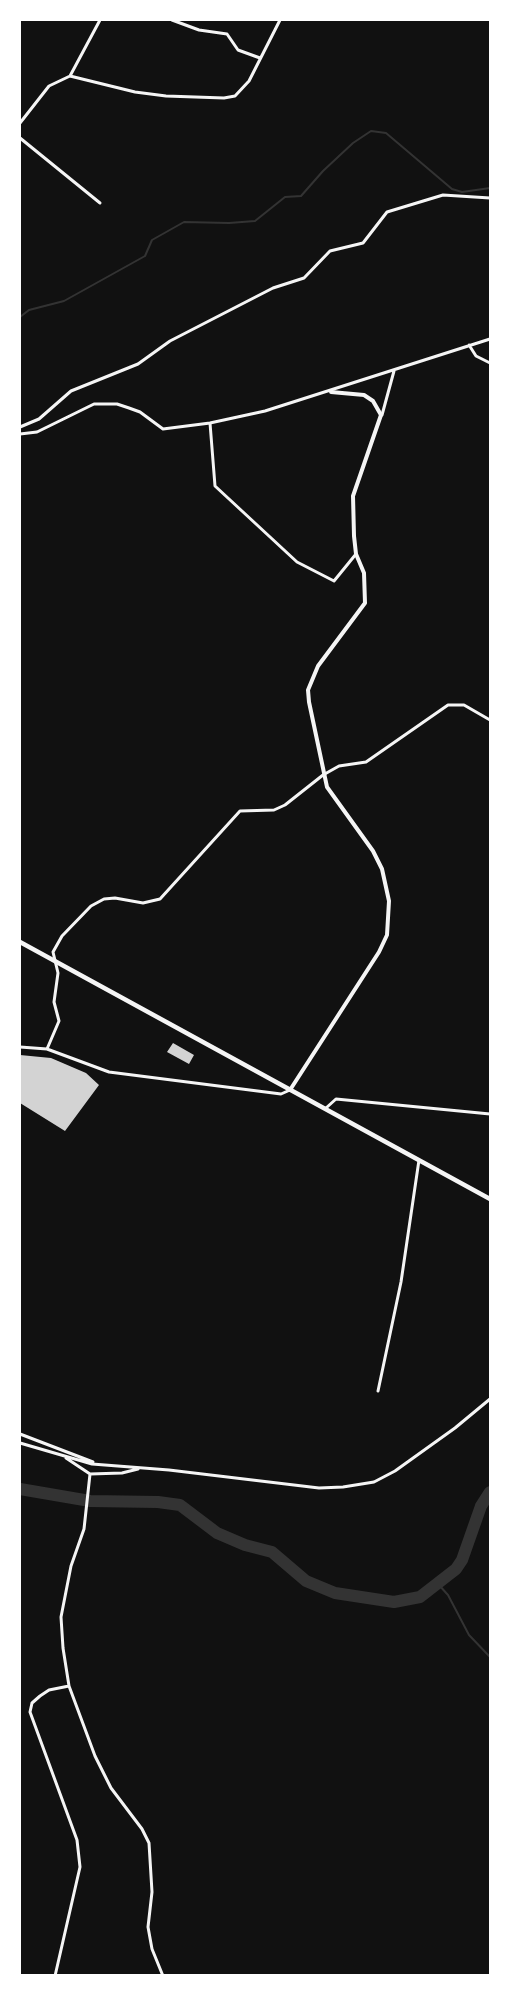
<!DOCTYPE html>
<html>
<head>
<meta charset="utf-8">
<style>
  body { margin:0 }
  #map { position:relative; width:510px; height:1995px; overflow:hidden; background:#111; font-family:"Source Serif 4",serif }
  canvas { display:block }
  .frame { position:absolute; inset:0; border:21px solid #fff; pointer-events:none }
</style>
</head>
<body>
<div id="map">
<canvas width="510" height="1995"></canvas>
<div class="frame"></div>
</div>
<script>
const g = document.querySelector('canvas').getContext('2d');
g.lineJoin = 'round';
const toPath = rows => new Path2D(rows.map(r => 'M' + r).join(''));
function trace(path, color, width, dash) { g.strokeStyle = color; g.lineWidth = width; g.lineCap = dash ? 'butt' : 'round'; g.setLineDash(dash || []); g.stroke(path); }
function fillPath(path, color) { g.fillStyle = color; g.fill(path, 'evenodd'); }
const stream = toPath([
  [20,317,29,310,64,301,145,256,152,240,184,222,229,223,255,221,285,197,301,196,323,171,353,143,371,131,386,133,452,189,462,192,490,188],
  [439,1585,448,1595,469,1635,490,1657]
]);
const river = toPath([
  [20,1489,90,1501,158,1502,180,1505,217,1533,245,1545,272,1552,306,1581,335,1593,394,1602,420,1597,456,1569,462,1560,481,1506,490,1492]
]);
const building = toPath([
  [173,1043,194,1055,189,1064,167,1052],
  [20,1055,51,1058,86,1073,99,1085,65,1131,20,1103]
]);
const minor = toPath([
  [172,20,199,30,227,34,238,50,260,58],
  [70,76,100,20],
  [20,123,49,86,70,76,135,92,166,96,224,98,235,96,249,81,280,20],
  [20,138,100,203],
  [469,345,476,356,490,363],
  [382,415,394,371],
  [210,423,215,486,297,562,334,581,356,554],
  [20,427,39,419,71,391,138,364,170,341,273,288,304,278,330,251,363,243,387,212,443,195,490,198],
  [20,434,37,432,94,404,117,404,129,408,140,412,163,429,210,423,265,411,490,339],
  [20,1047,47,1049,109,1072,281,1094,290,1090],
  [47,1049,59,1021,54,1002,58,973,53,952,62,936,91,906,104,899,115,898,143,903,160,899,240,811,274,810,285,805,323,775,339,766,366,762,448,705,464,705,490,720],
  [326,1108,336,1099,490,1114],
  [378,1391,401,1282,419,1160],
  [20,1434,93,1462],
  [20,1443,92,1464,169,1470,319,1488,343,1487,374,1482,395,1471,455,1428,490,1399],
  [66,1458,90,1474,122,1473,138,1469],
  [90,1474,84,1529,71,1566,61,1617,63,1648,69,1686,95,1756,111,1788,142,1829,149,1843,152,1892,148,1927,152,1949,163,1976],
  [55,1976,80,1867,77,1840,30,1712,32,1703,40,1696,49,1690,69,1686]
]);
const tertiary = toPath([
  [290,1090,379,952,387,935,389,901,382,869,373,851,327,787,309,702,308,690,318,666,365,603,364,573,356,554,354,536,353,496,381,415,373,401,364,395,331,392]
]);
const trunk = toPath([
  [20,942,490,1199]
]);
trace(stream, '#333', 2);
trace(river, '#333', 12);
fillPath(building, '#d3d3d3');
trace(minor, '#f5f5f5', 3);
trace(tertiary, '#f5f5f5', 4);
trace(trunk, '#f5f5f5', 4.5);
</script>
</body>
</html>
